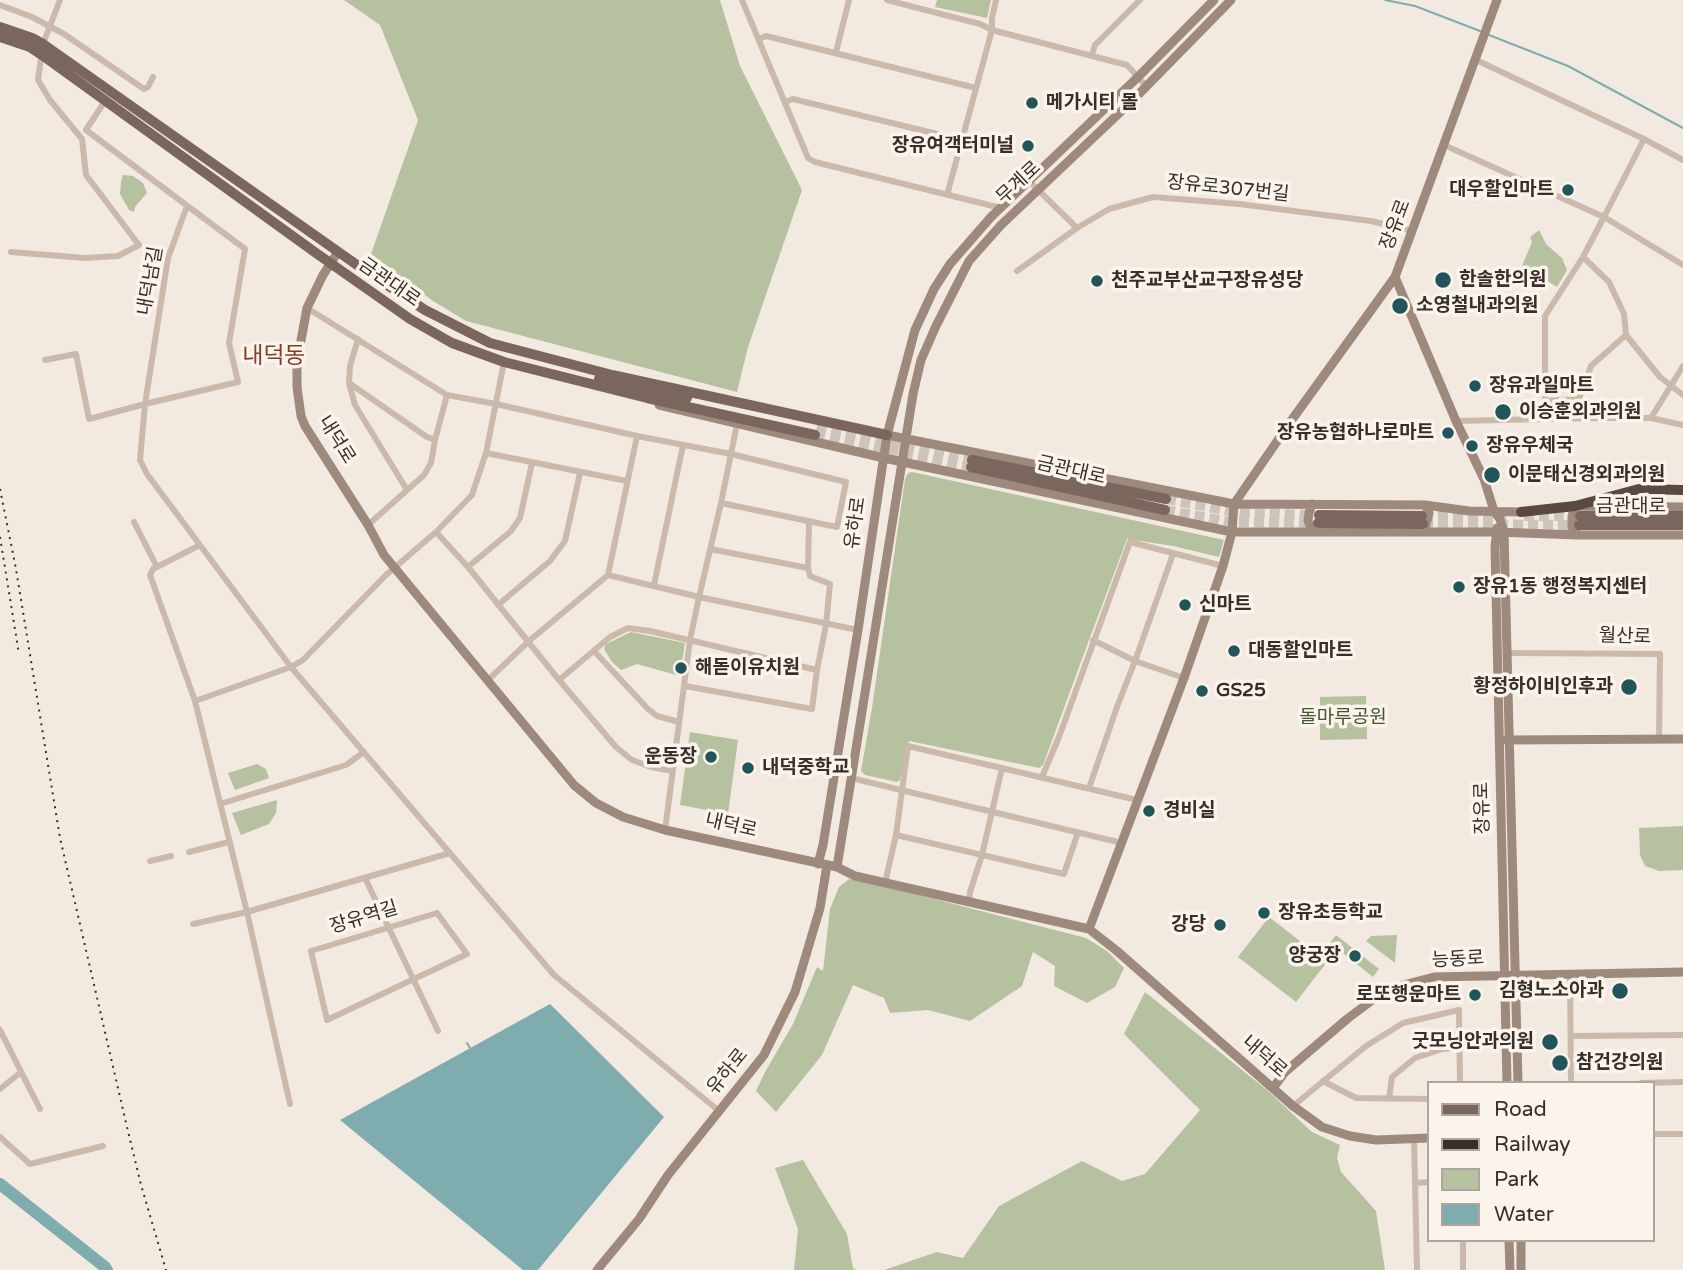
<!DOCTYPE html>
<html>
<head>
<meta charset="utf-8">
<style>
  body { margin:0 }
  #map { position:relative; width:1683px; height:1270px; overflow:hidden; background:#f2eae0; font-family:"Varela Round",sans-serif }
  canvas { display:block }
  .legend { position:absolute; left:1427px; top:1081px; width:228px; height:161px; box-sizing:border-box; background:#faf4ec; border:2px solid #ada59e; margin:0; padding:9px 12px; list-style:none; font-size:21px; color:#392f2a }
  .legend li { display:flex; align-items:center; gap:14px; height:35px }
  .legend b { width:35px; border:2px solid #ada59e }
</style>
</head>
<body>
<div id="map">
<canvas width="1683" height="1270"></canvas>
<ul class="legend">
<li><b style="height:9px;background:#7a665c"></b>Road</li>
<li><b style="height:9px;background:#392f2a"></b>Railway</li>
<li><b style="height:19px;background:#b6c1a0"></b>Park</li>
<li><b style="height:19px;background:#7facaf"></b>Water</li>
</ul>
</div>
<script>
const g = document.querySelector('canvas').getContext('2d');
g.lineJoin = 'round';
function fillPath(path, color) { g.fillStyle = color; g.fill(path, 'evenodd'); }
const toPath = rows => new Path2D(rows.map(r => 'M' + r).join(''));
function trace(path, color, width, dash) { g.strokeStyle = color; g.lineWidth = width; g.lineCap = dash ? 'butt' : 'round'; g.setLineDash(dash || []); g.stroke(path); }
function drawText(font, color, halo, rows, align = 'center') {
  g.font = font + ' "Varela Round","Noto Sans KR",sans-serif'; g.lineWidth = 7; g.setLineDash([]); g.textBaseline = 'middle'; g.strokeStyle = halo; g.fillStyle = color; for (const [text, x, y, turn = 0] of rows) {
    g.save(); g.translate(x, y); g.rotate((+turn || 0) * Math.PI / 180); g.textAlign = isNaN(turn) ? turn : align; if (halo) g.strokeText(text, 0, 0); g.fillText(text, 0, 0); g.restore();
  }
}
const green = toPath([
  [344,0,720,0,740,66,802,190,748,347,737,392,466,321,433,301,371,254,418,120,380,25],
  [937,0,991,0,987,18,935,7],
  [123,175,133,176,143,183,147,193,135,207,134,212,129,210,120,194,121,182],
  [1539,230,1546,244,1562,258,1567,270,1557,287,1522,266,1532,242,1530,237],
  [912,472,1224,540,1219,557,1173,546,1127,539,1089,640,1043,765,1039,768,909,741,900,780,897,782,865,775,861,771,872,708,905,479,908,473],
  [631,632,685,643,680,676,637,664,621,670,612,662,604,649,606,644],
  [1366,696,1367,739,1320,740,1320,697],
  [690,732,738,740,728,814,680,805],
  [257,764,266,769,269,778,235,790,228,773],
  [277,800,276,813,269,824,241,835,232,813],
  [1683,826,1683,870,1659,871,1645,866,1640,855,1639,828],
  [849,879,915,894,1086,938,1107,951,1124,968,1115,987,1087,1003,1054,986,1055,966,1033,952,1022,986,970,1021,928,1010,890,1013,884,998,853,985,822,1055,776,1112,756,1091,765,1072,793,1024,817,967,823,971,830,909,839,887],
  [1269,917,1327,962,1296,1002,1238,957],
  [1336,935,1379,969,1373,977,1330,943],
  [1397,935,1395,963,1366,941,1371,936],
  [1145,992,1267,1090,1312,1132,1340,1145,1337,1158,1341,1172,1376,1211,1385,1270,884,1270,937,1252,963,1258,999,1206,1082,1161,1122,1181,1145,1174,1200,1110,1124,1034],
  [803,1160,847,1234,853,1268,856,1270,794,1270,798,1229,775,1168]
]);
const water = toPath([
  [550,1004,664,1117,538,1270,523,1270,340,1120]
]);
const stream = toPath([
  [1385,0,1415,6,1480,31],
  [1489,35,1568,66,1683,128],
  [467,1043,470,1048]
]);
const river = toPath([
  [0,1184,105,1267,107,1270]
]);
const primaryTunnel = toPath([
  [817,426,972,460],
  [815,435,971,467],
  [1166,499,1240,513,1315,515],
  [1165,510,1230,522,1317,523],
  [1423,516,1506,516],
  [1524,516,1579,516],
  [1423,524,1579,525]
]);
const street = toPath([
  [742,0,808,158,815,162,1001,208],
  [887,0,980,24,992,30,1127,65,1146,86],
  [0,5,32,17,64,34,144,89,148,87,153,77],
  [759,39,766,36,976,88],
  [836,52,849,0],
  [1092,55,1095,45,1140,0],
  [1476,60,1644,139,1683,160],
  [785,102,793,99,962,140],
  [1444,145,1604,217,1644,139],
  [1029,181,1077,228],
  [947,195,992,30,992,18,996,0],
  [187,206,168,258,145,404,140,460,147,474,291,667,554,975,719,1111],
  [11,252,85,258,118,256,139,245,86,175,82,139,50,100,38,80,43,44,60,0],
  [1583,257,1609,282,1624,314,1626,335],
  [1017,271,1077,228,1109,209,1153,197,1239,204,1371,221,1413,231],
  [307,308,447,395,496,404,637,436,731,454,846,482,837,527,721,503],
  [358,339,350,366,349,383,355,405,407,490],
  [45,360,76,354,89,419,145,404,238,382,229,343,245,249,86,130,105,101],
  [349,383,427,437,435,440],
  [1579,399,1591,366,1626,335,1660,377,1683,395],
  [1544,401,1579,399,1603,418,1651,418,1683,425],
  [1651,418,1683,366],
  [1545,419,1602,418],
  [1456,421,1545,419,1545,316,1583,257,1604,217,1683,265],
  [486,453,627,481],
  [134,522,157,567],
  [368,525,424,475,431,463,435,440,447,395],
  [436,532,468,567,559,680,616,747,632,760,651,767,672,771],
  [200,545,153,569,150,575,195,701,247,912,290,1104],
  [710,549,808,568],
  [468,567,511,531,520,518,532,463],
  [608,575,699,597,858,630],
  [654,585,683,445],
  [498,605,550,561,565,541,580,473],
  [1093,640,1135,661,1184,678],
  [594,651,648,709,657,716,679,722],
  [1508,653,1660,654,1659,738],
  [488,680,529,641,608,575,637,436],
  [559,680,610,637,628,628,650,631,817,670],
  [685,686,812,709,817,670,826,625,830,584,810,576,808,568,809,522],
  [195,701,291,667,303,660,386,575,436,532,472,495,486,453,504,362],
  [1042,777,1059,737,1130,542,1223,566],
  [851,778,1122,843],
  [1089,788,1117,707,1135,661,1173,554],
  [220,804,346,765,364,752],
  [665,830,690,640,699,597,721,503,737,424],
  [896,835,1064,874,1078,832],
  [189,852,225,843],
  [150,861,171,856],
  [365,878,438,1031],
  [885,883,896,835,908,746,1137,800],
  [969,903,970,892,982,855,1002,768],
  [437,913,467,954,327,1020,311,951,437,913],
  [193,924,247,912,450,853],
  [1570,974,1571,1083],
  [0,1030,40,1109],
  [1571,1036,1683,1035],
  [1323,1081,1356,1098,1429,1099],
  [1641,1083,1683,1082],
  [0,1089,21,1072],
  [1389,1099,1392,1077,1415,1058,1442,1049,1459,1048],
  [1293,1106,1366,1046,1403,1023,1459,1010,1460,1083],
  [1653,1134,1683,1134],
  [0,1137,30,1164,103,1146],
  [1414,1138,1417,1270],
  [1415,1183,1429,1182],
  [1463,1240,1463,1270]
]);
const secondary = toPath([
  [338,252,323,275,307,308,297,362,297,387,301,416,305,426,368,525,384,555,574,785,596,803,623,817,665,830,837,867,855,876,1089,929,1117,951,1293,1106,1322,1127,1350,1136,1376,1140,1429,1138],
  [1395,277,1456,421,1484,479,1494,511,1500,519,1504,533,1518,1083],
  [659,405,884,458,1232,532,1496,532,1578,535,1683,535],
  [887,435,1234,504,1425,505,1469,511,1521,512],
  [1312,504,1309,513,1308,521,1313,532],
  [1497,528,1495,547,1507,1083],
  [1424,532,1429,513,1425,505],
  [1578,535,1572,527,1572,516,1575,506,1683,507],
  [1506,740,1683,739],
  [818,864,823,845,858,630,887,435,915,330,934,289,950,264,991,217,1138,77,1214,0],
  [837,867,913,394,921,360,936,326,969,261,1001,225,1131,102,1231,0],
  [1089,929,1184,678,1223,566,1232,532,1234,504,1291,421,1395,277,1497,0],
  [1273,1088,1285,1072,1347,1019,1375,998,1403,985,1434,977,1683,972],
  [1509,1240,1510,1270],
  [1521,1240,1521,1270],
  [597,1270,639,1219,668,1175,764,1055,795,992,820,908,827,865]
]);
const primary = toPath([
  [0,27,32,38,43,44,357,265,425,310,490,343,612,375,887,435],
  [0,37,30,47,42,55,316,253,410,319,452,343,504,362,647,398,815,435],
  [599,379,687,398],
  [972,460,1166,499],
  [971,467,1165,510],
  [1319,515,1422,516],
  [1580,516,1683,516],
  [1318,523,1423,524],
  [1579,525,1683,525]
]);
const highway = toPath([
  [1521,512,1575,506,1639,489,1683,490]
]);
const rail = toPath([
  [0,489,16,569,60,838,127,1127,141,1185,166,1270],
  [0,537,19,654]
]);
const markers = [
  [1032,103,7,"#215559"],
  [1028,146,7,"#215559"],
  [1568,190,7,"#215559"],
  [1443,280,9,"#215559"],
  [1097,281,7,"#215559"],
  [1400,306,9,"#215559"],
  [1475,386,7,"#215559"],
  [1503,412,9,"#215559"],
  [1448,433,7,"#215559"],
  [1472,446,7,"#215559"],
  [1492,475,9,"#215559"],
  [1459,587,7,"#215559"],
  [1185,605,7,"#215559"],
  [1234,651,7,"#215559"],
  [681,668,7,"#215559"],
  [1629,687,9,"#215559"],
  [1202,691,7,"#215559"],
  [711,757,7,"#215559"],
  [748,768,7,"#215559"],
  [1149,811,7,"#215559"],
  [1264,913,7,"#215559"],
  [1220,925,7,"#215559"],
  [1355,956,7,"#215559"],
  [1620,991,9,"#215559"],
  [1475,995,7,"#215559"],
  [1550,1042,9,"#215559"],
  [1560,1063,9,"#215559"]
];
const poiNames = [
  ["메가시티 몰",1046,103],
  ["장유여객터미널",1014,146,"right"],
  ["대우할인마트",1554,190,"right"],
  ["한솔한의원",1459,280],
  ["천주교부산교구장유성당",1111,281],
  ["소영철내과의원",1416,306],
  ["장유과일마트",1489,386],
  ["이승훈외과의원",1519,412],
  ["장유농협하나로마트",1434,433,"right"],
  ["장유우체국",1486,446],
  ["이문태신경외과의원",1508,475],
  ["장유1동 행정복지센터",1473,587],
  ["신마트",1199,605],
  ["대동할인마트",1248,651],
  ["해돋이유치원",695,668],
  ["황정하이비인후과",1613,687,"right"],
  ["GS25",1216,691],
  ["운동장",697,757,"right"],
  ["내덕중학교",762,768],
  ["경비실",1163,811],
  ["장유초등학교",1278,913],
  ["강당",1206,925,"right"],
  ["양궁장",1341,956,"right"],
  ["김형노소아과",1604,991,"right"],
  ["로또행운마트",1461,995,"right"],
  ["굿모닝안과의원",1534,1042,"right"],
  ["참건강의원",1576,1063]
];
const streetNames = [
  ["무계로",1019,183,-43],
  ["장유로307번길",1228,189,6],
  ["장유로",1396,225,-69],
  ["내덕남길",151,281,-80],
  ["금관대로",389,283,35],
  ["내덕로",336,440,58],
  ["금관대로",1071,471,13],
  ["금관대로",1631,507],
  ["유하로",856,523,-82],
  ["월산로",1625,637,2],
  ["장유로",1483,808,-91],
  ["내덕로",731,826,13],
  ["장유역길",364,918,-17],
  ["능동로",1458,960,-3],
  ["내덕로",1264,1057,41],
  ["유하로",728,1072,-51]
];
const parkNames = [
  ["돌마루공원",1343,718]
];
const quarterNames = [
  ["내덕동",274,357]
];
fillPath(green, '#b6c1a0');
fillPath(water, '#7facaf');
trace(stream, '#7facaf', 2);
trace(river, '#7facaf', 12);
trace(primaryTunnel, '#cdc5bc', 10, [10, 5]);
trace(street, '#cbbaab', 6);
trace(secondary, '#9e897d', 9);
trace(primary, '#7a665c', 10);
trace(highway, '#594942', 10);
trace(rail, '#392f2a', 2, [2, 5]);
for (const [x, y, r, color] of markers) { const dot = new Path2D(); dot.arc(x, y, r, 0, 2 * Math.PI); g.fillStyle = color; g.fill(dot); trace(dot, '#faf4ec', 2.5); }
drawText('bold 19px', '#392f2a', '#faf4ec', poiNames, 'left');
drawText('19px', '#392f2a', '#faf4ec', streetNames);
drawText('19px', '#47562f', '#faf4ec', parkNames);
drawText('23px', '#853d26', '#faf4ec', quarterNames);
</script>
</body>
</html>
